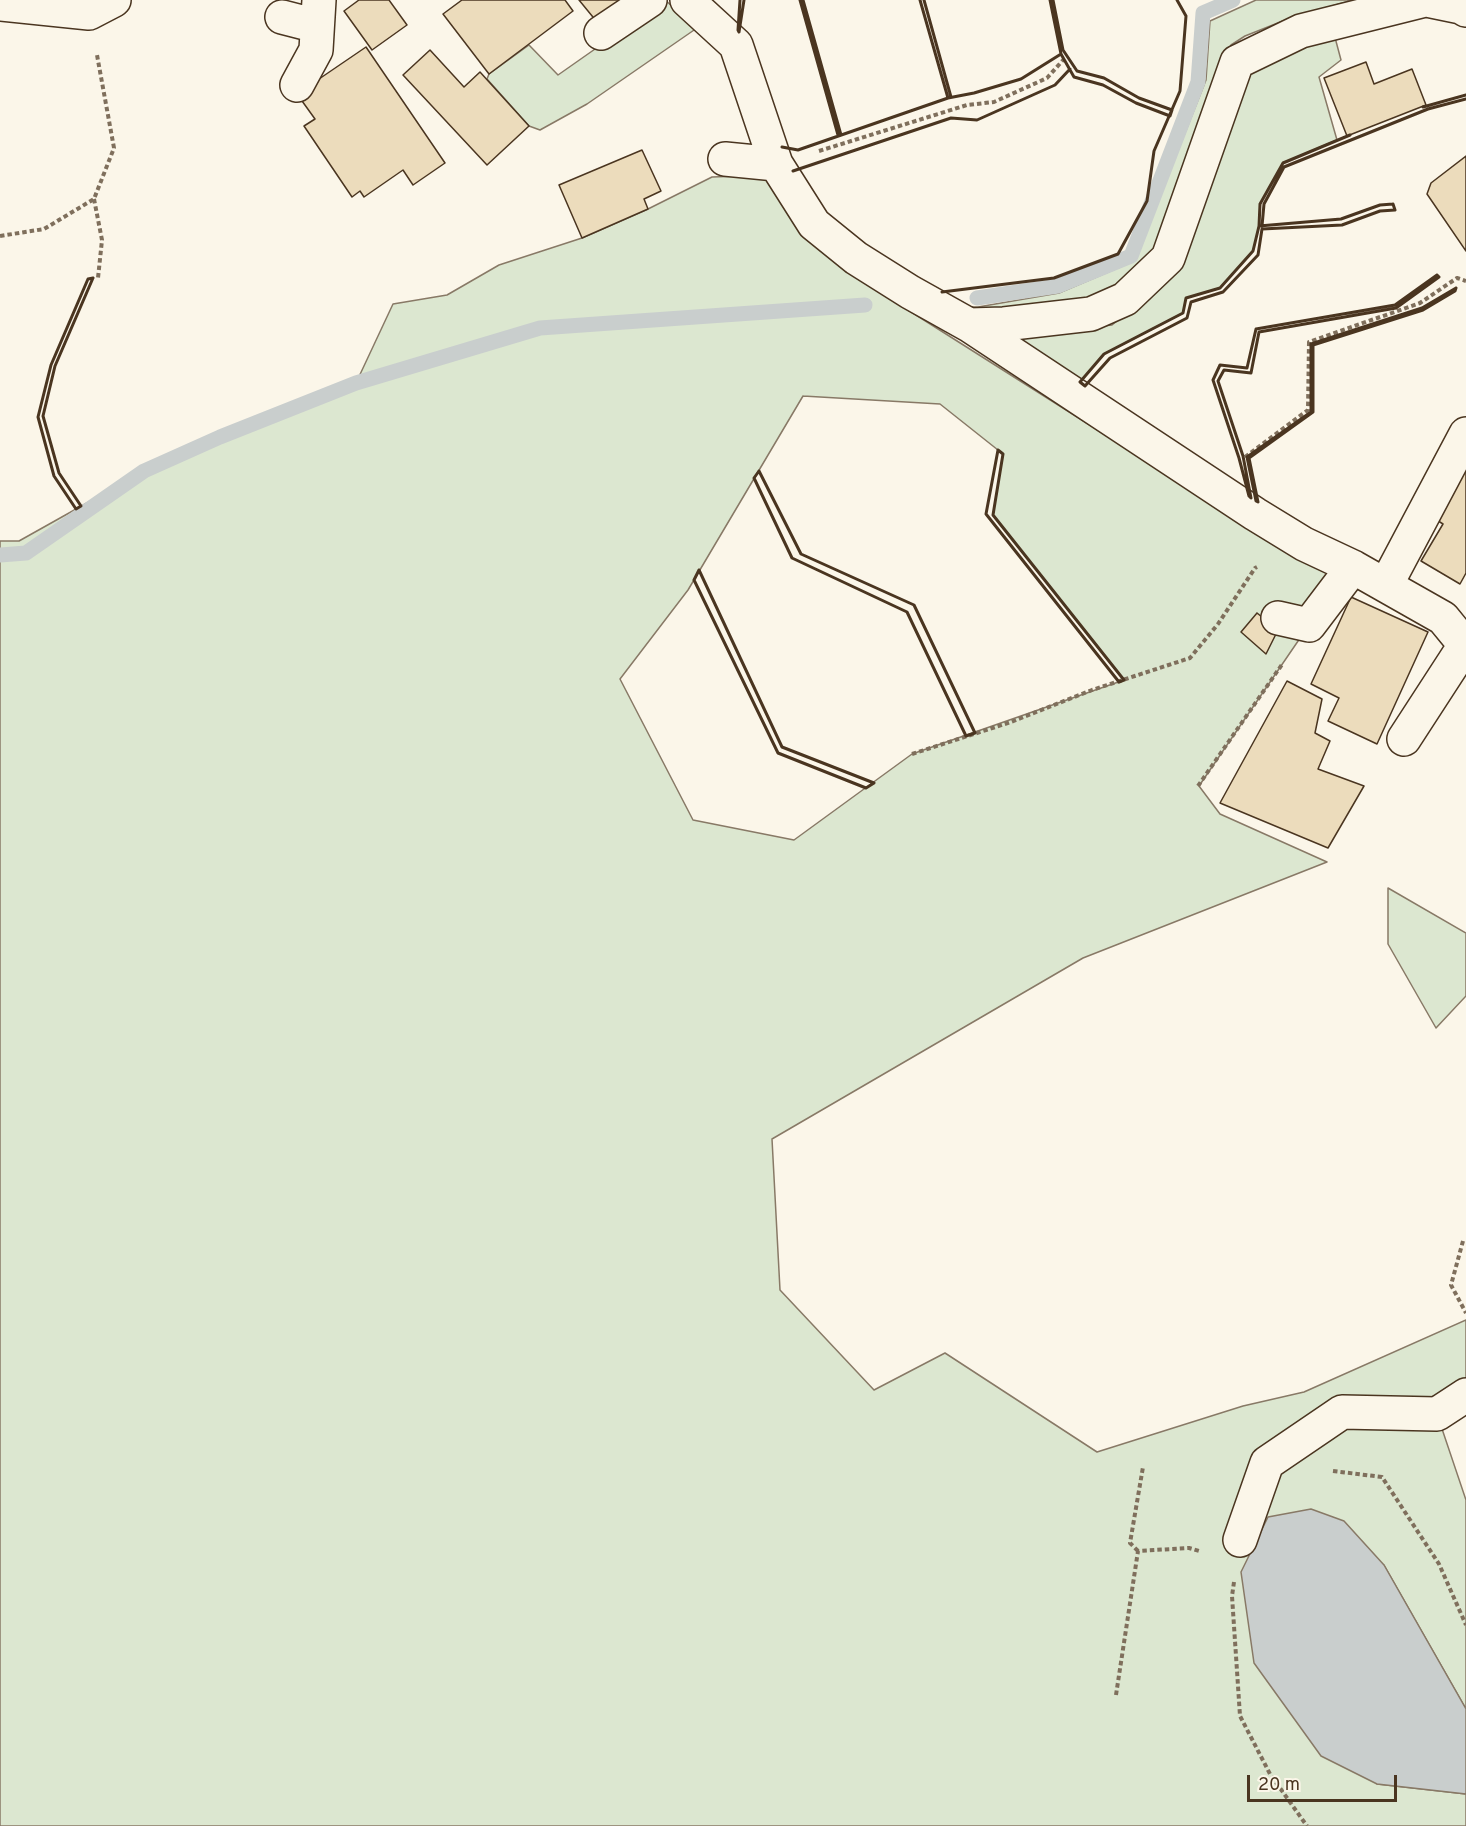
<!DOCTYPE html>
<html>
<head>
<meta charset="utf-8">
<style>
  body { margin:0 }
  #map { position:relative; width:1466px; height:1826px; overflow:hidden; background:#fbf6e9; font-family:Overpass,sans-serif }
  canvas { display:block }
  .scale { position:absolute; left:1247px; top:1775px; width:150px; height:27px; box-sizing:border-box; border:3px solid #4a3520; border-top:0; padding-left:8px; font-size:18px; line-height:21px; white-space:nowrap; color:#4a3520; -webkit-text-stroke:4px #fbf6e9; paint-order:stroke }
</style>
</head>
<body>
<div id="map">
<canvas width="1466" height="1826"></canvas>
<div class="scale">20 m</div>
</div>
<script>
const g = document.querySelector('canvas').getContext('2d');
g.lineJoin = 'round';
function fillPath(path, color) { g.fillStyle = color; g.fill(path, 'evenodd'); }
const toPath = rows => new Path2D(rows.map(r => 'M' + r).join(''));
function trace(path, color, width, dash) { g.strokeStyle = color; g.lineWidth = width; g.lineCap = dash ? 'butt' : 'round'; g.setLineDash(dash || []); g.stroke(path); }
const green = toPath([
  [665,0,697,28,587,104,540,130,529,126,487,79,489,74,529,45,558,75,665,0],
  [1256,0,1353,0,1293,17,1245,36,1231,45,1187,168,1158,258,1119,297,984,320,962,307,978,307,1059,293,1134,261,1206,80,1210,21,1256,0],
  [1333,30,1341,60,1319,77,1337,140,1283,163,1260,204,1259,226,1253,251,1220,288,1186,298,1183,313,1104,354,1080,382,1008,336,1112,325,1167,281,1247,64,1333,30],
  [768,175,897,303,1289,551,1342,581,1309,625,1199,786,1220,814,1327,862,1083,958,772,1139,780,1290,874,1390,945,1353,1097,1452,1243,1406,1304,1392,1466,1320,1466,1395,1437,1414,1466,1500,1466,1709,1384,1565,1377,1784,1466,1794,1466,1826,0,1826,0,541,19,541,144,471,220,437,356,383,393,304,447,295,499,265,582,238,648,209,712,177,768,175],
  [803,396,940,404,1003,454,993,515,1124,680,912,754,794,840,693,820,620,679,688,590,803,396],
  [1388,888,1466,933,1466,996,1436,1028,1388,944,1388,888]
]);
const water = toPath([
  [1311,1509,1344,1521,1384,1565,1466,1709,1466,1794,1377,1784,1321,1756,1254,1663,1241,1572,1268,1517,1311,1509]
]);
const stream = toPath([
  [977,298,1058,286,1131,256,1198,82,1203,13,1233,0],
  [0,555,26,553,144,471,220,437,356,383,540,328,865,305]
]);
const building = toPath([
  [359,0,389,0,407,25,372,50,344,11,359,0],
  [462,0,565,0,573,11,489,74,443,14,462,0],
  [579,0,627,0,597,22,579,0],
  [366,47,445,163,413,185,403,170,364,197,360,191,352,197,304,126,315,119,297,94,366,47],
  [430,50,464,87,480,72,529,126,487,165,403,75,430,50],
  [1366,62,1374,84,1412,69,1426,105,1347,136,1324,78,1366,62],
  [642,150,661,191,644,199,648,209,582,238,559,185,642,150],
  [1466,156,1466,251,1427,194,1431,183,1466,156],
  [1466,459,1466,573,1460,584,1421,561,1443,524,1432,517,1466,459],
  [1351,597,1428,632,1377,744,1328,721,1339,698,1311,684,1351,597],
  [1257,613,1278,630,1266,654,1241,632,1257,613],
  [1287,681,1322,699,1315,733,1330,741,1318,769,1364,786,1328,848,1220,803,1287,681]
]);
const path = toPath([
  [819,151,967,105,994,102,1047,78,1064,59],
  [94,199,102,240,98,278],
  [0,236,44,229,94,199,114,148,97,55],
  [1245,457,1308,410,1309,342,1420,303,1457,278,1466,281],
  [912,754,1011,722,1092,690,1190,658,1218,624,1255,568,1257,567],
  [1198,786,1283,663],
  [1463,1241,1451,1285,1466,1313],
  [1333,1471,1382,1477,1439,1564,1466,1625],
  [1138,1551,1130,1543,1143,1467],
  [1234,1582,1232,1596,1240,1716,1270,1774,1307,1826],
  [1116,1695,1138,1551,1189,1548,1199,1551]
]);
const street = toPath([
  [687,0,736,45,776,164,814,224,856,258,910,292,969,325,1255,514,1304,544,1353,567,1443,618,1466,646],
  [1427,0,1461,7,1466,10],
  [0,4,89,13,114,0],
  [282,17,317,26],
  [601,33,650,0],
  [297,85,316,50,319,0],
  [725,159,776,164],
  [969,325,1004,324,1091,314,1125,299,1168,258,1237,62,1301,31,1425,0],
  [1386,585,1466,434],
  [1278,618,1309,625,1353,567],
  [1404,739,1465,645],
  [1240,1540,1267,1463,1342,1412,1437,1414,1466,1395]
]);
const wall = toPath([
  [740,0,738,30,739,32,744,0],
  [800,0,838,135,841,135,803,0],
  [920,0,948,98,951,97,924,0],
  [1050,0,1061,54,1074,77,1103,85,1136,103,1170,116,1172,110,1139,98,1104,78,1077,71,1063,50,1053,0],
  [1423,107,1466,95],
  [1350,135,1283,163,1260,204,1259,226,1262,226,1264,204,1284,167,1428,109,1466,99],
  [782,147,798,150,948,98,974,93,1021,79,1061,54],
  [793,171,951,118,977,120,1055,85,1070,69],
  [1393,204,1395,210,1380,211,1342,225,1262,229,1258,255,1223,292,1191,302,1187,318,1110,358,1085,386,1080,382,1104,354,1183,313,1186,298,1220,288,1253,251,1259,226,1341,219,1380,205,1393,204],
  [1437,275,1439,277,1396,308,1259,332,1251,373,1224,370,1218,381,1243,456,1251,498,1249,496,1239,458,1213,380,1220,365,1247,368,1256,329,1395,305,1437,275],
  [93,278,55,366,43,416,59,473,81,506,76,509,54,476,38,417,51,365,88,279,93,278],
  [1456,288,1455,291,1423,310,1313,345,1313,412,1249,458,1258,502,1256,501,1247,457,1311,412,1311,344,1422,308,1456,288],
  [942,292,1054,278,1118,254,1147,201,1154,151,1180,91,1186,16,1177,0],
  [998,450,1003,454,993,515,1124,680,1119,682,986,514,998,450],
  [759,471,801,554,914,605,975,733,966,736,907,612,792,558,754,478,759,471],
  [699,570,782,747,874,783,866,788,778,753,694,580,699,570]
]);
fillPath(green, '#dce7d0');
trace(green, '#887966', 1.5);
fillPath(water, '#c9cecd');
trace(water, '#887966', 1.5);
trace(stream, '#c9cecd', 15);
fillPath(building, '#ecdcbc');
trace(building, '#4a3520', 1.5);
trace(street, '#4a3520', 36);
trace(path, '#7f6f5c', 4, [4.5, 3]);
trace(street, '#fbf6e9', 33);
trace(wall, '#4a3520', 3);
</script>
</body>
</html>
